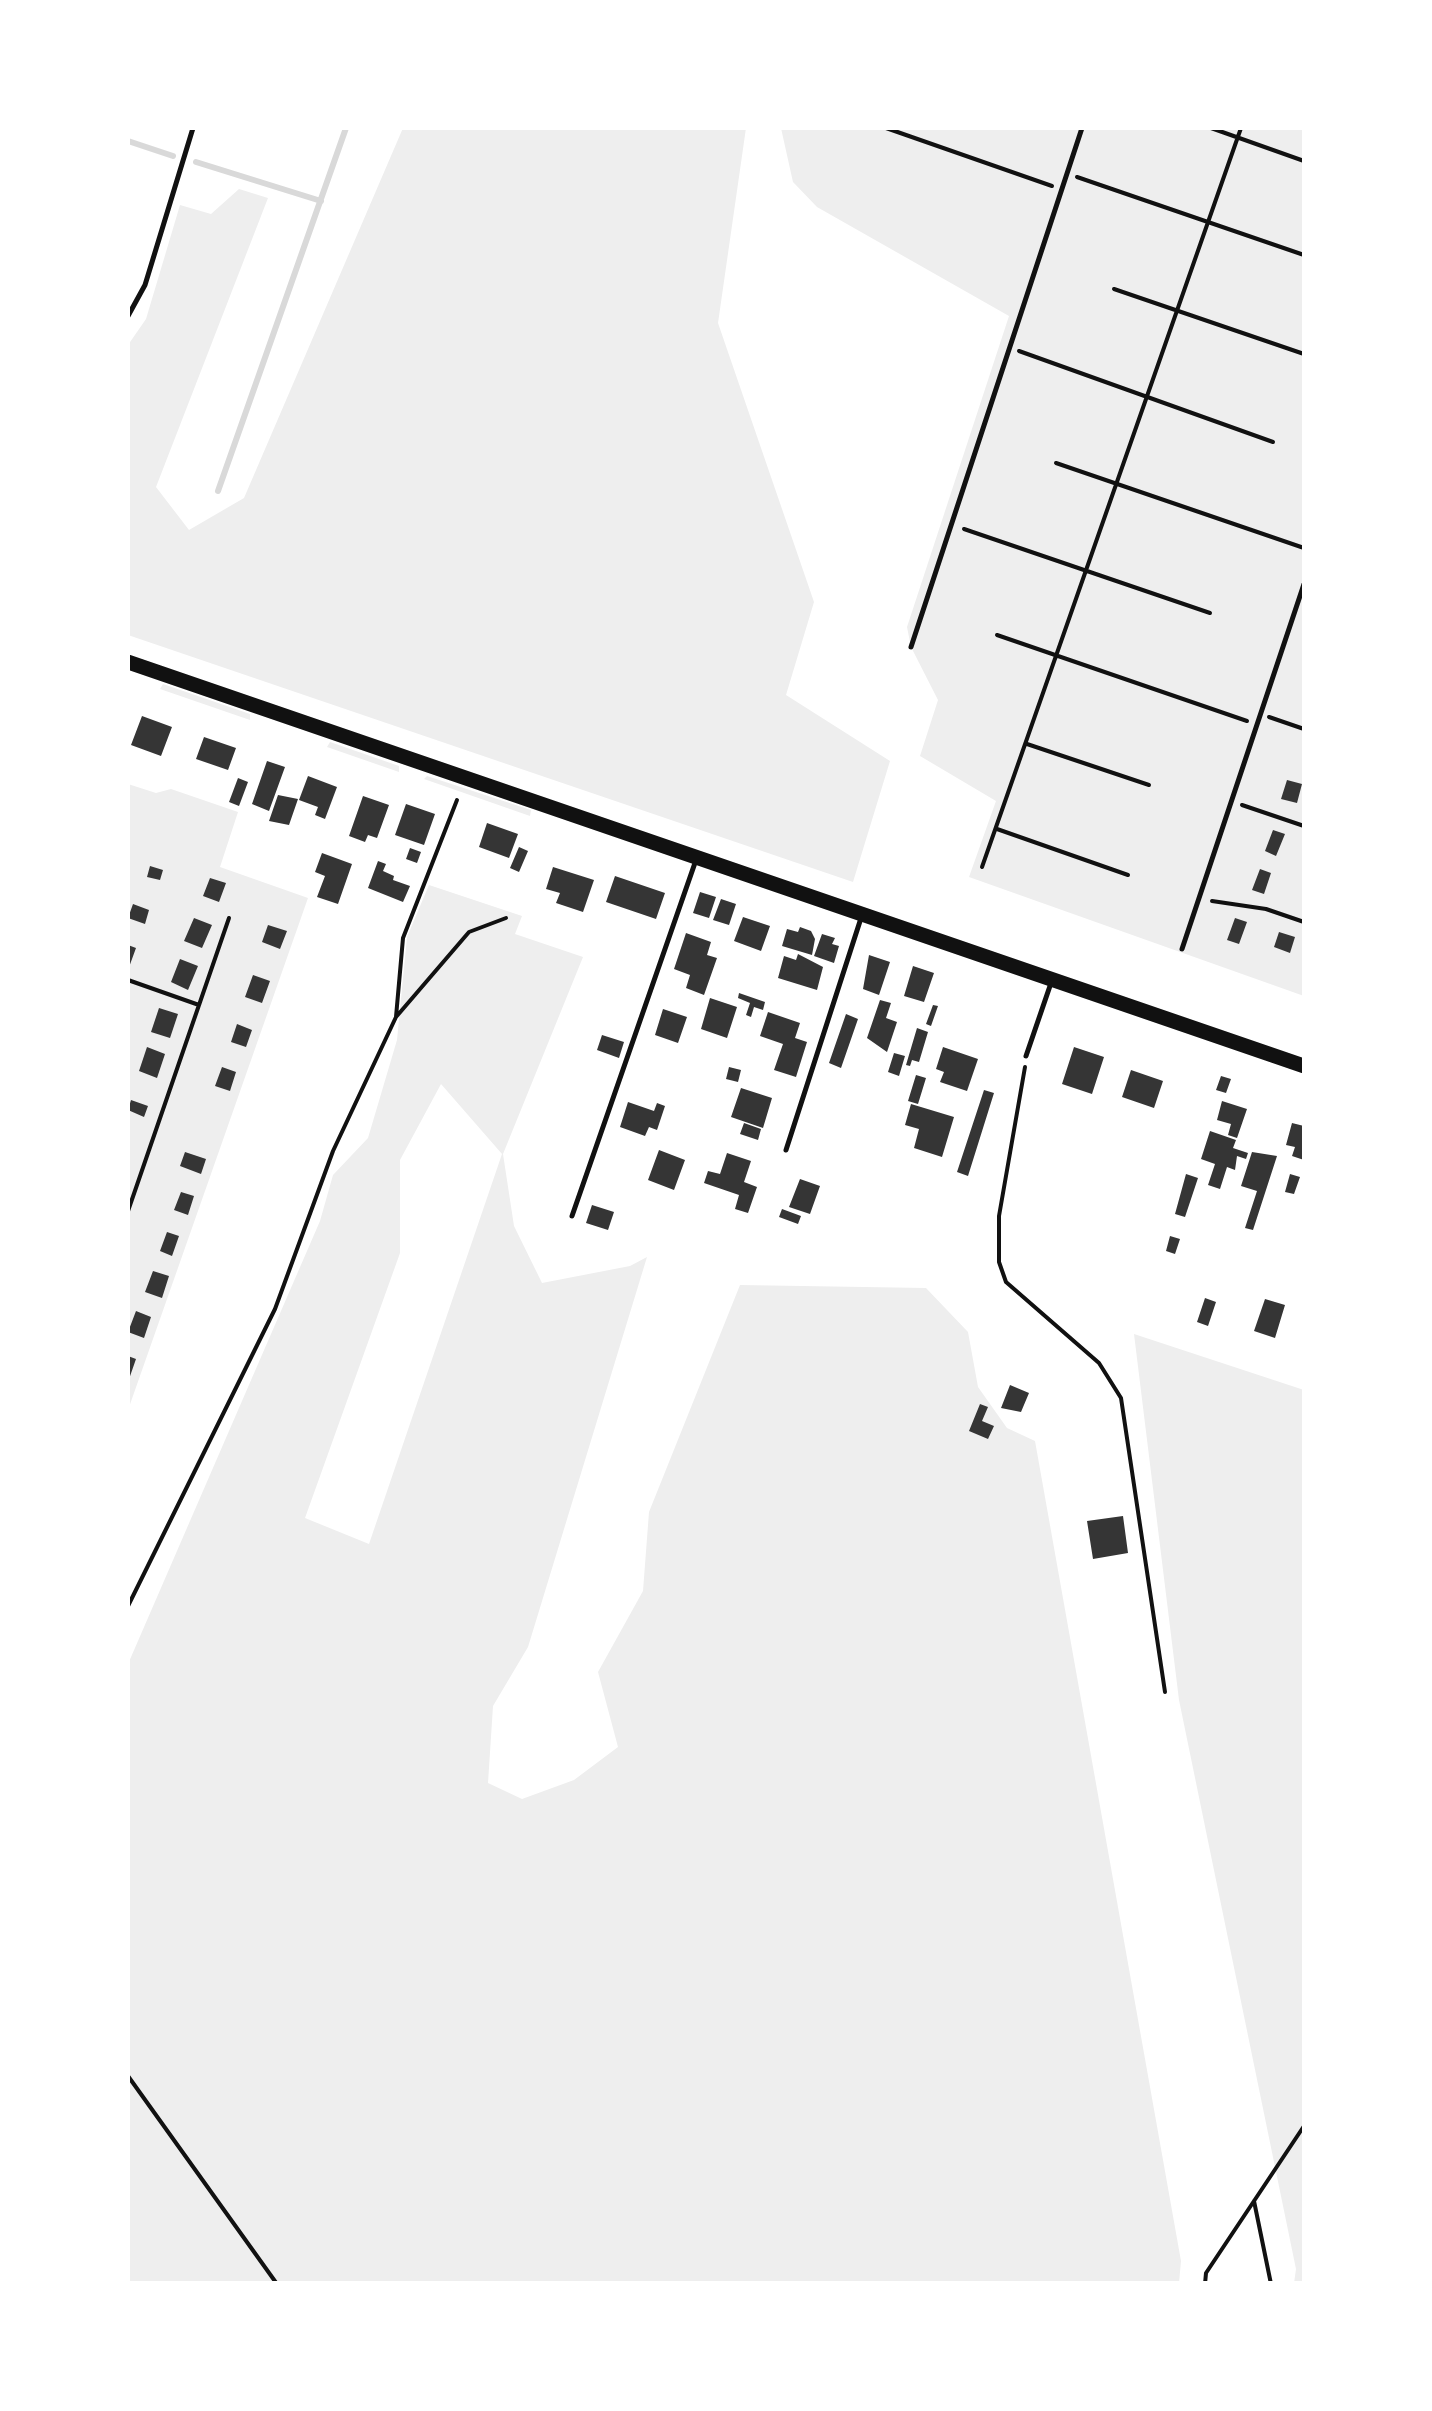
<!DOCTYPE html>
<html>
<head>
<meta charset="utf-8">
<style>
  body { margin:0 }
  #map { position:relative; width:1432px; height:2411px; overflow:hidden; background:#fff; font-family:"Fira Sans",sans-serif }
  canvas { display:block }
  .frame { position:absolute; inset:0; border:130px solid #fff; pointer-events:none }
</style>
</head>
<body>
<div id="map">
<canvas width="1432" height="2411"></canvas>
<div class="frame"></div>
</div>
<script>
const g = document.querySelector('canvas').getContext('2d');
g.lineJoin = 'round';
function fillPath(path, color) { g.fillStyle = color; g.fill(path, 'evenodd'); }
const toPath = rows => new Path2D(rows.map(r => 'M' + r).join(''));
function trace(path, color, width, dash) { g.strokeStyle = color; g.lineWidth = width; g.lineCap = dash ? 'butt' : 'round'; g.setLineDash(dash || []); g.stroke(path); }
const green = toPath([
  [403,128,746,128,718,323,814,602,786,695,890,761,853,882,128,635,128,345,146,319,180,205,211,214,239,189,268,198,156,487,189,530,244,498],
  [781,128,1304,128,1304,996,969,877,996,801,920,756,938,700,911,647,907,627,1009,316,817,207,793,182],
  [163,684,250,714,250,720,160,689],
  [330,742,399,766,399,772,327,747],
  [427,776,531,810,530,816,424,779],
  [128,784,156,793,171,789,238,812,220,867,308,898,128,1410],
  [429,885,522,916,515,934,583,957,503,1154,514,1226,542,1283,630,1266,647,1257,528,1647,493,1706,488,1783,522,1799,574,1780,618,1747,598,1672,643,1591,649,1512,740,1285,926,1288,968,1332,978,1387,1007,1428,1035,1441,1181,2261,1179,2283,128,2284,128,1664,320,1221,333,1175,368,1138,397,1040,407,937],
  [441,1084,502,1154,369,1544,305,1518,400,1253,400,1160],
  [1134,1334,1304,1390,1304,2283,1294,2283,1296,2269,1179,1700]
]);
const stream = toPath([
  [128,141,173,156],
  [196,162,321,201],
  [218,491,346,128]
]);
const building = toPath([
  [142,716,172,727,161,756,131,745],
  [204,737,236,748,228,770,196,759],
  [267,761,285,767,269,811,252,804],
  [308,776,337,787,325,819,315,815,318,807,299,800],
  [238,778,248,782,239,806,229,802],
  [1287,780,1302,784,1297,803,1281,799],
  [278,795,298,799,289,825,269,821],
  [363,796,389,805,377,838,368,835,365,842,349,836],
  [406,804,435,814,424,845,395,835],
  [487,823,518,834,509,858,479,847],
  [1273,830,1285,834,1276,856,1265,851],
  [519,847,528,851,519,872,510,868],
  [410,848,421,852,417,863,406,859],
  [322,853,352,864,338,904,317,897,325,876,315,872],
  [378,861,386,864,383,871,394,876,393,880,410,886,403,902,368,888],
  [150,866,163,870,160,880,147,877],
  [553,867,594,880,583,912,556,903,560,893,546,889],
  [1260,869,1271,873,1264,894,1252,890],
  [615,876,665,893,656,919,606,902],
  [210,878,226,883,219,902,203,896],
  [700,892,716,897,709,918,693,913],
  [721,899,736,904,729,925,713,920],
  [133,904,149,910,145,924,128,918],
  [743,917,770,926,761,951,734,941],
  [194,918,212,925,202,948,184,941],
  [1235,918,1247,922,1239,944,1227,940],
  [268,925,287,931,280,949,262,942],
  [800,927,811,931,815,939,812,955,782,946,787,929,798,932],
  [1279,932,1295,937,1290,953,1274,947],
  [686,933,711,942,707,955,717,958,704,995,686,988,690,975,674,969],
  [822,934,835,938,832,944,839,946,834,963,814,956],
  [128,945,136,948,128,970],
  [798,954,823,967,817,990,778,978,784,956,796,960],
  [869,955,890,962,879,995,863,989],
  [180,959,198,966,188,990,171,982],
  [913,966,934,973,924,1002,904,996],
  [253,975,270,981,262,1003,245,997],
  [739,993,765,1002,763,1010,754,1007,751,1017,746,1015,750,1003,738,998],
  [710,998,737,1007,727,1038,701,1029],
  [880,1000,891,1003,886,1018,897,1022,887,1052,867,1038],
  [933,1005,938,1006,931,1026,926,1024],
  [159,1008,178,1014,170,1038,151,1032],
  [663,1009,687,1017,678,1043,655,1035],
  [768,1012,800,1023,795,1038,807,1042,796,1077,774,1070,783,1044,760,1036],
  [846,1014,858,1019,841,1068,829,1063],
  [237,1024,252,1030,246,1047,231,1042],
  [917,1028,928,1032,919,1062,912,1060,910,1066,906,1065],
  [602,1035,624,1042,619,1058,597,1050],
  [147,1047,165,1054,157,1078,139,1071],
  [943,1047,978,1059,967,1091,940,1082,944,1072,936,1069],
  [1074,1047,1104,1057,1092,1094,1062,1084],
  [894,1053,905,1056,899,1076,888,1072],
  [222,1067,236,1072,230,1091,215,1086],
  [729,1067,741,1070,738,1082,726,1079],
  [1131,1070,1163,1081,1154,1108,1122,1097],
  [916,1075,926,1078,918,1104,908,1101],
  [1221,1076,1231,1079,1226,1093,1216,1090],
  [741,1088,772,1098,763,1128,731,1117],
  [984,1090,994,1093,968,1176,957,1172],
  [131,1100,148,1106,144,1117,128,1110],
  [1222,1101,1247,1109,1237,1138,1228,1135,1231,1124,1217,1120],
  [628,1102,654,1111,657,1103,665,1106,657,1130,649,1127,645,1136,620,1127],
  [911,1104,954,1117,942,1157,914,1148,919,1129,905,1125],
  [744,1123,761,1129,758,1140,740,1134],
  [1292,1123,1304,1126,1304,1160,1292,1156,1295,1147,1286,1145],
  [1210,1131,1236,1140,1233,1148,1248,1153,1246,1159,1237,1156,1235,1170,1227,1167,1220,1189,1208,1185,1215,1164,1201,1159],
  [659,1150,685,1160,674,1190,648,1180],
  [185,1152,206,1159,201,1174,180,1166],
  [1252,1152,1277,1156,1253,1230,1245,1228,1257,1191,1241,1186],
  [727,1153,751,1161,744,1182,757,1187,748,1213,735,1209,739,1195,704,1183,708,1171,720,1174],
  [1186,1174,1198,1178,1185,1217,1175,1214],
  [1290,1174,1300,1177,1294,1194,1285,1192],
  [800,1179,820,1186,810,1214,789,1207],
  [181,1192,194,1196,188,1215,174,1210],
  [592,1205,614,1212,608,1230,586,1223],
  [782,1209,801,1216,798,1224,779,1217],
  [167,1232,179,1236,172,1256,160,1251],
  [1170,1236,1180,1239,1175,1254,1166,1251],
  [153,1271,169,1276,162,1298,145,1292],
  [1205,1298,1216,1302,1208,1326,1197,1322],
  [1265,1299,1285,1305,1275,1338,1254,1331],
  [136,1311,151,1317,144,1338,128,1332],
  [128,1356,136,1359,128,1382],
  [1010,1385,1029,1393,1021,1412,1001,1408],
  [980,1404,988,1407,982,1421,994,1426,988,1439,969,1431],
  [1123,1516,1128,1553,1093,1559,1087,1521]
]);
const path = toPath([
  [886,128,1052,186],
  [1211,128,1304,161],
  [1077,177,1304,255],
  [1114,289,1304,354],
  [1019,351,1273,442],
  [1056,463,1304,548],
  [964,529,1210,613],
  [997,635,1247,721],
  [1269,717,1304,729],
  [1027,744,1149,785],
  [1242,805,1304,826],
  [997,829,1128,875],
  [982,867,1241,128],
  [1212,901,1266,909,1304,922],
  [128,980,199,1005],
  [396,1017,403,938,457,800],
  [1025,1067,999,1216,999,1262,1006,1282,1099,1363,1121,1398,1165,1692],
  [128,1211,229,918],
  [128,1606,275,1309,333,1151,396,1017,469,932,506,918],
  [128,2076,277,2284],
  [1254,2201,1271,2284],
  [1205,2284,1206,2273,1304,2126]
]);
const service = toPath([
  [128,316,145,285,193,128],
  [911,647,1082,128],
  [1182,949,1304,584],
  [1026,1056,1051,983],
  [786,1150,862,915],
  [572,1216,696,860]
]);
const secondary = toPath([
  [128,662,1304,1066]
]);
fillPath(green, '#eee');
trace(stream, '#d9d9d9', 6);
fillPath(building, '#353535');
trace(path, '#111', 4);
trace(service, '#111', 5);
trace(secondary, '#111', 15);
</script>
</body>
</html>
